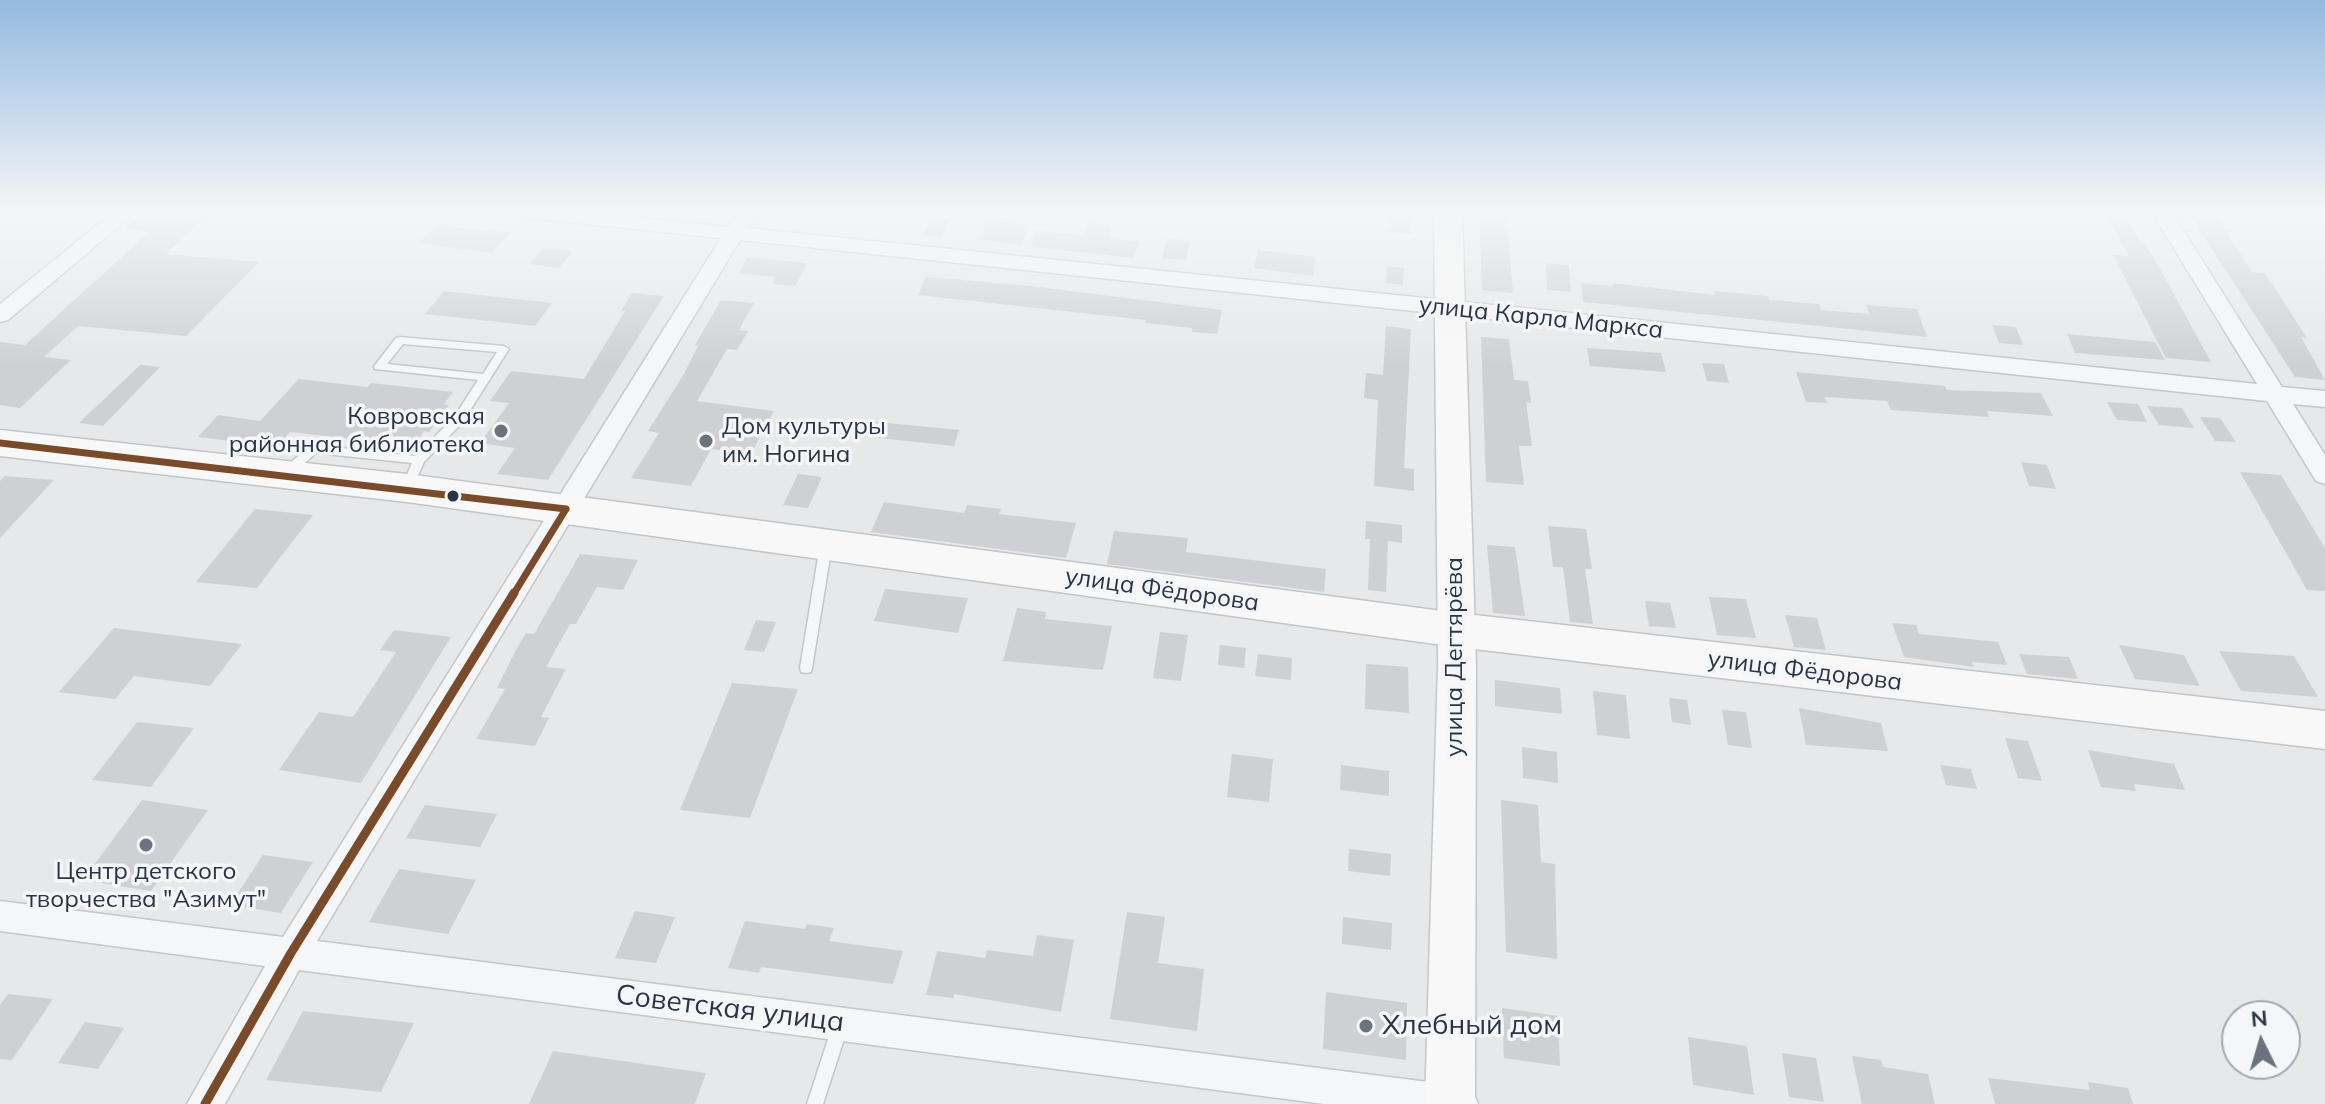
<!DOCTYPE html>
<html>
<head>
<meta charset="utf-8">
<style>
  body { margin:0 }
  #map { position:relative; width:2325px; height:1104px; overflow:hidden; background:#e6e8ea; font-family:Mulish,sans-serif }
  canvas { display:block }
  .north { position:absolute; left:2221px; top:1000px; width:80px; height:80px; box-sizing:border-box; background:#f4f6f9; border:2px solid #a4a8b1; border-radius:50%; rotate:355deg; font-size:22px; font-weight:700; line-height:32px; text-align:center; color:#2b3445 }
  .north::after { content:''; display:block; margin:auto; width:28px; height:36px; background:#6c737f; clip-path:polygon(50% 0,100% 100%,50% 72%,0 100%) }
</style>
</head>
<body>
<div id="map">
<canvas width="2325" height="1104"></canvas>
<div class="north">N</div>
</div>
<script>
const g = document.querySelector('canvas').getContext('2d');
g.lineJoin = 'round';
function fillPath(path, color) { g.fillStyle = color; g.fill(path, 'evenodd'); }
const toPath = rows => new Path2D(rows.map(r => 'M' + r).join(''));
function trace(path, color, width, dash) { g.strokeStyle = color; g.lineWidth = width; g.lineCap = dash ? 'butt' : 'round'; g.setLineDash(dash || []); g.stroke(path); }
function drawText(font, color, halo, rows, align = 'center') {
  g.font = font + ' Mulish,sans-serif'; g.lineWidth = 7; g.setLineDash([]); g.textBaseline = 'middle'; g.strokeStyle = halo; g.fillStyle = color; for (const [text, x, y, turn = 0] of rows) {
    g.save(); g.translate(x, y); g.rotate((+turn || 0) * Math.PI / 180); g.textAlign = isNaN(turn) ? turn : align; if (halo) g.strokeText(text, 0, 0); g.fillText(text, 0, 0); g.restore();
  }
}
const building = toPath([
  [146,211,211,211,166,254,259,262,186,336,78,326,44,357,71,360,20,408,0,405,0,342,25,345,149,232,125,228],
  [1389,211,1412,211,1411,234,1388,232],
  [1479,211,1506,211,1513,293,1482,290],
  [2105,211,2122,211,2141,243,2145,244,2154,258,2211,362,2166,358,2113,255,2129,256],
  [2187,211,2213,211,2252,272,2265,273,2307,338,2301,337,2325,380,2295,377],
  [931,216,950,218,942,237,923,235],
  [987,220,1029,225,1022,245,979,239],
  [1088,223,1112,225,1108,239,1139,241,1134,258,1031,247,1036,231,1085,235],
  [437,225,486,231,511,232,492,253,419,243],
  [1167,238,1190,241,1186,260,1162,258],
  [543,248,572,251,559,268,529,264],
  [1258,250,1315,257,1313,276,1254,268],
  [748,257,807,263,795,286,773,284,774,277,739,273],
  [1546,263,1569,265,1571,292,1547,290],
  [1387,266,1404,268,1403,285,1386,283],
  [926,277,1031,286,1222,310,1217,334,1192,332,1192,328,1145,323,1146,320,918,295],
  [1581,283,1613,286,1612,283,1715,295,1714,291,1768,296,1769,300,1819,304,1821,310,1869,314,1866,305,1917,309,1927,337,1583,302],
  [444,291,552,303,535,326,425,314],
  [632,293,664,296,548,480,497,474,515,448,480,443,509,403,490,401,511,371,584,379,625,311,621,311],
  [721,300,754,303,739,330,748,331,737,350,727,349,697,401,774,411,751,454,711,449,691,486,631,478,659,433,648,431,684,374,698,346,695,345],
  [1992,325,2016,327,2023,345,1999,343],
  [1386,326,1411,329,1404,468,1414,469,1414,491,1374,486,1378,400,1364,398,1366,373,1383,375],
  [2067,334,2155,342,2165,360,2075,353],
  [1481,337,1509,339,1514,380,1528,381,1531,403,1526,402,1532,446,1519,446,1524,485,1486,482],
  [1587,348,1661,353,1666,372,1590,366],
  [1702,363,1724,364,1729,383,1707,381],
  [140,365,160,367,103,426,79,423],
  [1796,372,1945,386,1947,390,2041,393,2053,416,1987,411,1989,417,1891,410,1887,401,1825,397,1827,403,1806,402],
  [299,379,367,387,371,383,453,392,444,404,449,405,429,432,424,431,413,446,290,432,277,447,198,437,218,415,260,421],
  [2107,402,2138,404,2147,422,2117,420],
  [2147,406,2182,408,2194,428,2159,425],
  [2200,417,2220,418,2236,442,2215,441],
  [867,421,959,430,954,446,860,436],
  [2021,462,2047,465,2056,489,2029,486],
  [2240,472,2281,475,2325,548,2325,591,2307,590],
  [798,474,822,477,808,508,783,505],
  [5,476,54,480,0,538,0,481],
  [884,502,964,513,967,505,1001,509,999,514,1076,523,1066,558,871,532],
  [255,509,313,515,257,588,196,582],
  [1366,521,1402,525,1402,543,1388,541,1386,592,1368,590,1370,539,1365,539],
  [1548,526,1586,529,1592,569,1585,569,1593,624,1570,622,1563,567,1553,567],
  [1114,531,1188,538,1186,552,1326,569,1324,592,1107,564],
  [1487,545,1515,547,1525,616,1493,613],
  [580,554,638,560,623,590,597,587,576,624,570,624,546,667,566,669,541,717,549,718,535,746,476,739,505,689,497,688,516,650,526,633,534,634],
  [885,589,968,598,958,633,874,621],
  [1709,597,1746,599,1756,638,1717,635],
  [1645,601,1670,603,1676,628,1649,626],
  [1017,608,1046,612,1045,619,1112,626,1103,670,1003,661],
  [1785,615,1817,618,1826,650,1794,647],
  [756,620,776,622,764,652,744,650],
  [1892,623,1916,625,1919,634,1998,642,2007,665,1972,662,1974,667,1904,657],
  [114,628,242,644,210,686,134,676,115,699,59,692],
  [394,630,451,637,361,783,279,770,319,712,353,717,396,652,380,650],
  [1160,632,1188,635,1181,681,1153,678],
  [1220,645,1246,648,1244,668,1218,665],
  [2119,645,2184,655,2200,686,2135,679],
  [2219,651,2294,656,2318,697,2241,691],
  [1258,654,1292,658,1291,680,1255,676],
  [2019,654,2069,657,2078,679,2027,674],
  [1366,664,1408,667,1409,713,1365,709],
  [1495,680,1560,688,1562,714,1495,706],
  [732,683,798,689,750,818,680,810],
  [1593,691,1626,695,1630,739,1597,735],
  [1669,698,1687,700,1691,725,1672,722],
  [1799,708,1881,723,1888,751,1806,745],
  [1722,710,1746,712,1752,748,1728,745],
  [137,722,194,728,151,787,92,780],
  [2005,738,2028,741,2042,781,2018,778],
  [1522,747,1557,752,1558,783,1523,778],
  [2088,750,2174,764,2185,790,2134,784,2136,791,2101,787],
  [1232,754,1273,759,1269,802,1227,797],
  [1341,765,1389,771,1389,796,1340,790],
  [1940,765,1971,769,1977,789,1946,785],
  [142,800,208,810,151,891,83,880],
  [1501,800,1538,805,1541,862,1555,864,1557,959,1506,952],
  [425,805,497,814,480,847,406,838],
  [1349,849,1391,854,1390,876,1348,871],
  [263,855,313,862,281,913,230,905],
  [399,869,476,880,448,934,369,922],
  [635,911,675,917,656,963,615,958],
  [1127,912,1165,917,1158,963,1204,969,1197,1031,1110,1019],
  [1343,917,1392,923,1391,950,1342,944],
  [745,921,805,929,807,924,834,928,829,941,903,951,893,984,761,967,759,973,728,968],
  [1037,935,1074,940,1061,1012,954,994,954,998,926,995,937,951,985,958,987,950,1033,956],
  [1326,992,1407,1003,1406,1060,1323,1049],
  [8,994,53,999,12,1060,0,1059,0,1005],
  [1502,1008,1558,1016,1560,1066,1504,1058],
  [303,1011,414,1023,381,1092,266,1080],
  [85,1022,124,1028,98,1069,58,1063],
  [1688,1037,1747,1046,1754,1095,1693,1085],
  [553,1051,706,1073,695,1104,529,1104],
  [1782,1053,1816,1058,1824,1102,1789,1097],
  [1852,1056,1881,1060,1883,1067,1928,1074,1935,1104,1862,1104],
  [1988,1078,2090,1090,2088,1082,2128,1088,2133,1104,1995,1104]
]);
const service = toPath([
  [400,337,504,346,509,349,462,423,424,462,411,491,403,491,401,488,412,463,316,453,291,475,283,475,281,472,283,469,310,446,314,445,416,456,454,417,478,380,375,369,374,367,375,365,396,338,400,337],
  [403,344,497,352,483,374,387,364,403,344],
  [826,540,832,545,812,668,811,672,806,673,801,672,800,668,820,545,826,540],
  [840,1019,846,1021,848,1027,823,1104,807,1104,832,1027,834,1021,840,1019]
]);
const minor = toPath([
  [115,211,137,211,8,320,0,322,0,304,115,211],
  [509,211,576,211,728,227,738,211,758,211,747,228,2257,384,2151,211,2171,211,2282,387,2325,391,2325,407,2293,404,2325,455,2325,484,2316,481,2267,401,740,240,317,941,1460,1086,1473,1091,1478,1104,1324,1104,299,970,225,1104,187,1104,265,966,0,931,0,901,283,937,721,238,519,217,509,211]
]);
const secondary = toPath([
  [1434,211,1462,211,1476,665,1475,1104,1425,1104,1438,665,1434,211]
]);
const primary = toPath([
  [0,430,407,474,1457,613,2325,711,2325,749,1457,647,407,502,0,456,0,430]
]);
const bus1Far1 = toPath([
  [0,443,566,509],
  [513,595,566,509]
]);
const bus1 = toPath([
  [205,1104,291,953,514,593]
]);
const markers = [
  [501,431,8,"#6c737f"],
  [706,441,8,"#6c737f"],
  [453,496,7,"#2b3445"],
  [146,845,8,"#6c737f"],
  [1366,1026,8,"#6c737f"]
];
const streetNames = [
  ["улица Карла Маркса",1541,318,6],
  ["улица Фёдорова",1162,590,8],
  ["улица Дегтярёва",1455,657,-90],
  ["улица Фёдорова",1805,671,7]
];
const poiNames = [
  ["Ковровская",485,417],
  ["районная библиотека",485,445],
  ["Дом культуры",722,427,"left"],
  ["им. Ногина",722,455,"left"],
  ["Центр детского",146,872,"center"],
  ["творчества \"Азимут\"",146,900,"center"]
];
const nearStreetnames = [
  ["Советская улица",730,1009,7]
];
const nearPoinames = [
  ["Хлебный дом",1382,1026]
];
fillPath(building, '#ced0d3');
trace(service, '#c4c6c8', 3);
trace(minor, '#c4c6c8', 3);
trace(secondary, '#c4c6c8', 3);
trace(primary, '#c2c5c8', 3);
fillPath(service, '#f5f6f7');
fillPath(minor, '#f5f6f7');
fillPath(secondary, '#f8f8f8');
fillPath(primary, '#f8f8f8');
trace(bus1Far1, '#7a4b2a', 7);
trace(bus1, '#7a4b2a', 9);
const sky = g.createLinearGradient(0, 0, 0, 365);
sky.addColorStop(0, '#93bae0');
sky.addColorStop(0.58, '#f4f5f6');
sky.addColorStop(1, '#f4f5f600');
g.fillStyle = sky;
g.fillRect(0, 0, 2325, 365);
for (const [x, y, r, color] of markers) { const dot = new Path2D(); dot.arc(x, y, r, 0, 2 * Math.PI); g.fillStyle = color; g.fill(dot); trace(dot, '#f4f6f9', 3); }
drawText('24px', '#2b3445', '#f4f6f9', streetNames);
drawText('24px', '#2b3445', '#f4f6f9', poiNames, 'right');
drawText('28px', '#2b3445', '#f4f6f9', nearStreetnames);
drawText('28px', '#2b3445', '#f4f6f9', nearPoinames, 'left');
</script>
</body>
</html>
